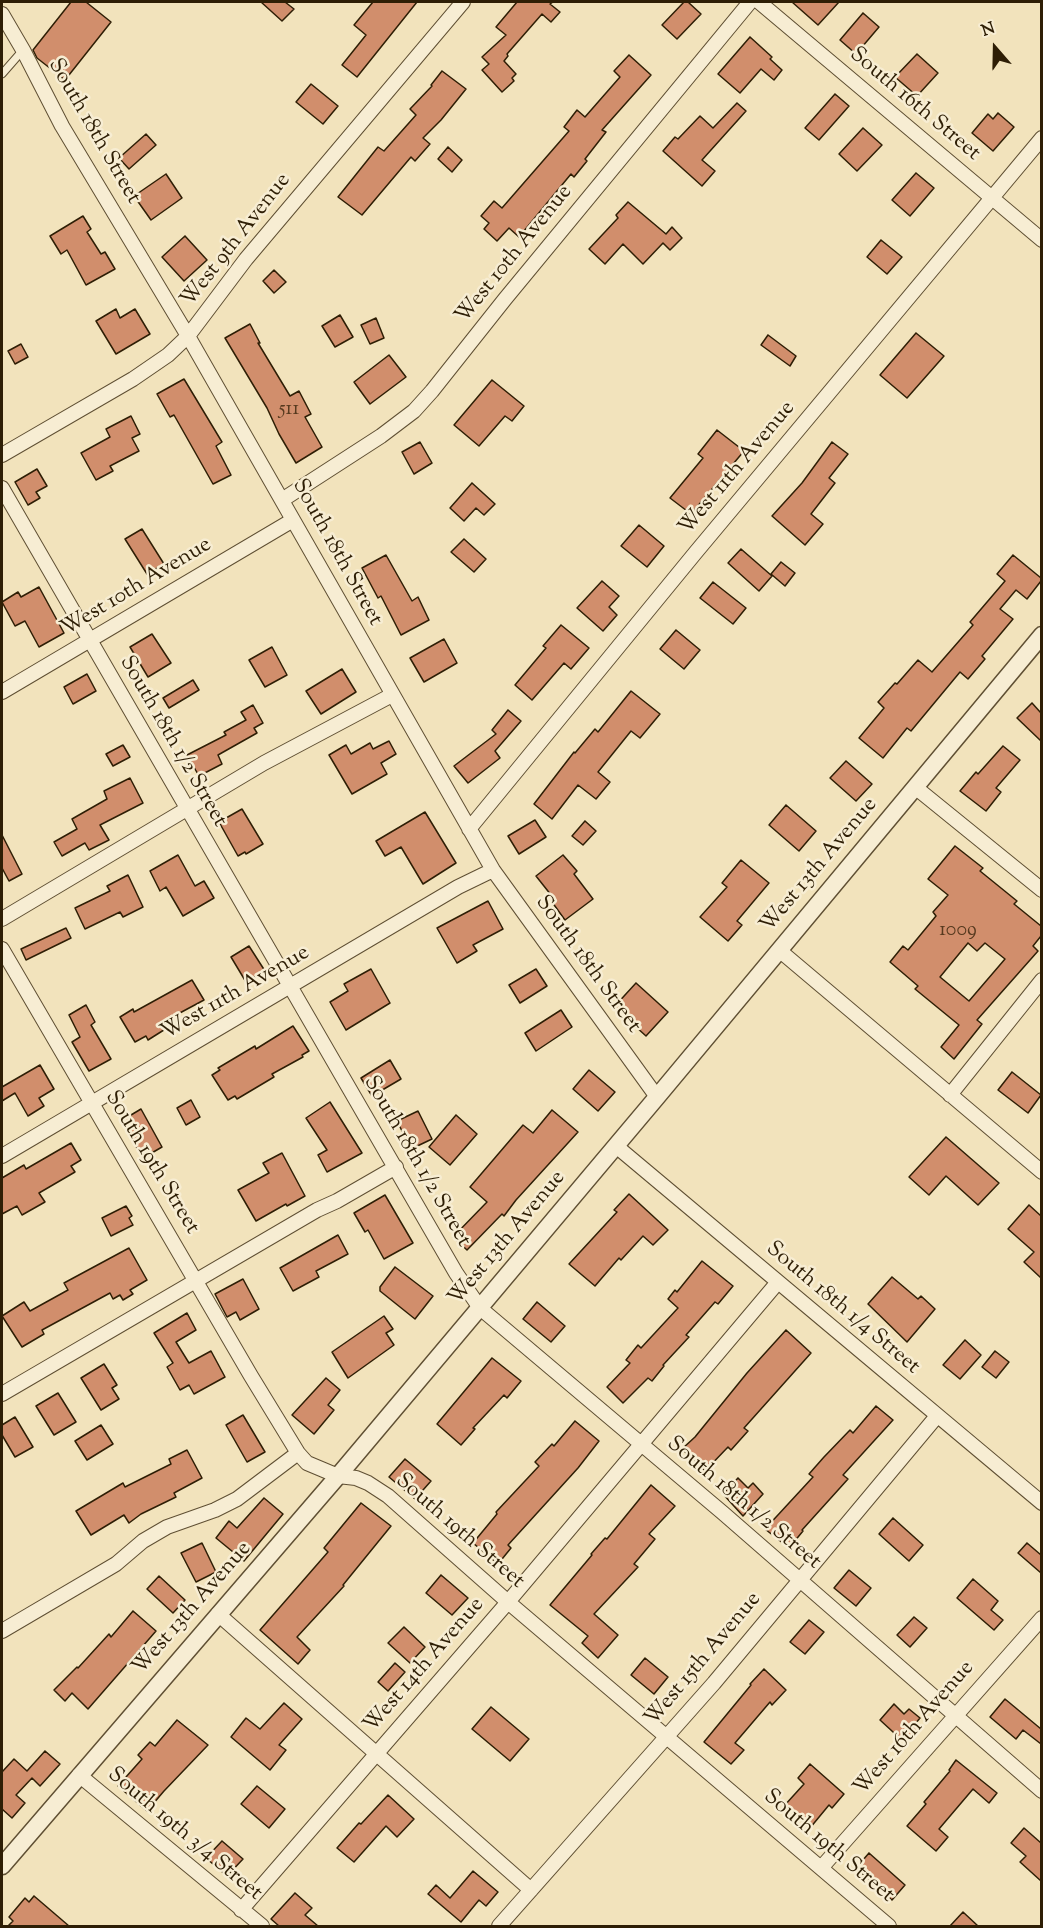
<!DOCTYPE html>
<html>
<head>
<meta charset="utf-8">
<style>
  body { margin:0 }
  #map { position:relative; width:1043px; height:1928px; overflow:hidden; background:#f2e3bc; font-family:"Sorts Mill Goudy",serif }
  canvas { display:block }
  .frame { position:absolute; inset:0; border:3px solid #2e1e05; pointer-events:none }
  .north { position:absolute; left:965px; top:18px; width:60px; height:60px; -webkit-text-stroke:4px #f7edd3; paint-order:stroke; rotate:340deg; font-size:16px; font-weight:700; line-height:24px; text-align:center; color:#2e1e05 }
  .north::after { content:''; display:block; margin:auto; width:21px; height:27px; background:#2e1e05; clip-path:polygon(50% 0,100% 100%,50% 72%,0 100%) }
</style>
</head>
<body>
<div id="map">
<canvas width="1043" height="1928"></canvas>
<div class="frame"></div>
<div class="north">N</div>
</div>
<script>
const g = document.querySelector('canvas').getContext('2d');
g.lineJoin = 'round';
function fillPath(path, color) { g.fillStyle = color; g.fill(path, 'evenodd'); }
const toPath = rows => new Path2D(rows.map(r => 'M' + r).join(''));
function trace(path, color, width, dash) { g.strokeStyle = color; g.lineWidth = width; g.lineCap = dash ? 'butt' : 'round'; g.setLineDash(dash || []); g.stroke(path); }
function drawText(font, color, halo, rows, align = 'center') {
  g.font = font + ' "Sorts Mill Goudy",serif'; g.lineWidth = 5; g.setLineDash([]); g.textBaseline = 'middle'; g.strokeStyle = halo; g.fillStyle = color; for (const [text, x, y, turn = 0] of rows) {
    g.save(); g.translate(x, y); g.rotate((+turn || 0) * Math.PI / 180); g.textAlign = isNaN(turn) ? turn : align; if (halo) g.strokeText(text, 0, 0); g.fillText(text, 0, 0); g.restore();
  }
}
const building = toPath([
  [71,2,86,2,111,22,65,80,37,58,33,50,71,2],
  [261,2,285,2,294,9,282,21,261,2],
  [373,2,417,2,357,77,342,65,366,35,354,25,373,2],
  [517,2,553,2,550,4,560,12,551,22,542,14,507,54,508,56,504,61,516,74,512,78,514,81,502,92,482,70,489,64,482,57,506,35,496,27,517,2],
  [684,2,688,2,701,14,677,39,662,25,684,2],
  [792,2,839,2,818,25,792,2],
  [863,13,879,27,856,54,840,40,863,13],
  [750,37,772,57,770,59,782,70,774,80,761,69,740,93,718,74,750,37],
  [917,54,938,73,917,96,895,77,917,54],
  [629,55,651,75,602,130,606,132,585,159,587,161,574,177,571,174,519,237,509,228,497,241,484,229,489,223,481,216,494,201,502,208,569,131,564,127,577,110,585,117,620,77,614,71,629,55],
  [442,71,466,89,441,120,423,138,430,144,415,161,411,157,362,215,338,197,378,147,384,151,416,115,410,109,432,86,431,85,442,71],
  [311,84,338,106,323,124,296,102,311,84],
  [835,94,849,106,819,140,805,128,835,94],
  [737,103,746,111,702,160,715,171,702,186,663,151,675,137,678,139,700,116,713,128,737,103],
  [998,113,1014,127,993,151,972,133,988,114,993,119,998,113],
  [863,128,882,145,857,171,839,154,863,128],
  [146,134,156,145,129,169,119,158,146,134],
  [448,147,462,160,452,172,438,159,448,147],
  [916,173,934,188,910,216,892,200,916,173],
  [166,174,182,198,151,220,134,196,166,174],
  [628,202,666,234,672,227,682,238,670,250,663,243,643,264,623,244,605,264,589,249,618,218,616,215,628,202],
  [83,216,91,229,87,232,101,254,105,252,115,269,86,285,67,250,61,254,50,236,83,216],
  [185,236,207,260,184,281,162,257,185,236],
  [881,240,902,257,887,274,867,257,881,240],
  [274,270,286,282,274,293,263,281,274,270],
  [116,309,120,318,135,309,150,334,116,354,96,321,116,309],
  [340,315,353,337,335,347,322,326,340,315],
  [376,318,384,338,370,344,361,325,376,318],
  [250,324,260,343,258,343,290,396,299,391,311,414,305,417,322,447,296,463,279,434,267,408,225,338,250,324],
  [916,333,944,356,907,398,880,375,916,333],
  [768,335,796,356,790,366,761,345,768,335],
  [21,344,28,357,15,364,8,351,21,344],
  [389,355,406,377,370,404,354,382,389,355],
  [184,379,222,442,216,446,231,475,213,484,174,415,170,417,157,394,184,379],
  [492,380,524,406,512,421,505,416,479,446,454,425,492,380],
  [131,416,140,434,132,438,139,451,110,466,113,471,96,480,81,453,110,437,106,429,131,416],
  [717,430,744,451,691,514,670,498,703,458,698,454,717,430],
  [420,442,432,463,414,474,402,452,420,442],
  [832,442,848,454,829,478,835,483,811,514,823,524,805,545,772,516,802,483,832,442],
  [37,469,47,486,36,492,40,498,28,505,15,482,37,469],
  [472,483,495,504,484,515,476,508,464,521,450,508,472,483],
  [639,525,664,546,647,567,621,546,639,525],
  [142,529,164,564,147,574,125,539,142,529],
  [464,539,486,559,474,572,451,552,464,539],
  [741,549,772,576,759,591,728,563,741,549],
  [386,555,412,601,418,597,429,620,401,635,381,596,378,598,362,568,386,555],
  [1013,555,1041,578,1041,581,1027,599,1016,590,1000,609,1013,619,982,656,985,659,968,679,960,672,911,731,907,728,883,758,859,738,884,708,878,702,895,683,897,684,918,660,932,672,973,625,970,622,1005,581,997,574,1013,555],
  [781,562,795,573,785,586,771,574,781,562],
  [602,581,619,596,609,607,617,615,603,631,577,608,602,581],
  [713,582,746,608,733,624,700,598,713,582],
  [39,587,64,633,39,647,25,621,15,626,2,602,18,592,21,597,39,587],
  [561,625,589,648,571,669,564,663,532,700,515,685,546,648,543,646,561,625],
  [676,630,700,650,684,669,660,649,676,630],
  [152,634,171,663,148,677,130,647,152,634],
  [444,639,457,663,424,682,410,658,444,639],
  [272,647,287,675,265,687,249,660,272,647],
  [342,669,356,692,321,714,306,691,342,669],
  [87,674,96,691,73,704,64,687,87,674],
  [193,680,199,690,169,708,163,698,193,680],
  [631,691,660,714,640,738,631,731,598,772,610,782,596,799,578,785,552,819,534,804,574,752,575,753,595,729,598,732,631,691],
  [1032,703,1041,713,1041,741,1017,718,1032,703],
  [253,705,263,723,254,728,257,733,218,755,222,764,199,776,187,755,226,735,224,732,246,720,241,712,253,705],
  [508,710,521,721,495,751,500,758,468,783,454,766,496,734,492,730,508,710],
  [389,741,396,754,381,763,387,774,352,794,329,755,346,745,351,754,370,743,373,749,389,741],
  [123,745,130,757,113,766,106,754,123,745],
  [1003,746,1020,760,996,788,1001,792,986,811,960,791,976,772,978,774,1003,746],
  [846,761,872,784,856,801,830,778,846,761],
  [130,778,143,803,100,825,109,840,89,850,85,843,62,856,54,842,77,829,72,819,107,799,104,791,130,778],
  [786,805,816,831,799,851,769,825,786,805],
  [242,809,263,844,246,854,245,852,238,856,219,822,242,809],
  [425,812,456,863,423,884,401,847,385,856,376,841,425,812],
  [535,820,546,837,519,854,508,836,535,820],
  [585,821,596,831,583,845,572,836,585,821],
  [2,835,22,874,9,881,2,868,2,835],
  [955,846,983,868,980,871,1017,901,1014,904,1041,926,1041,936,1033,946,1038,951,977,1020,982,1024,954,1059,941,1047,959,1025,915,989,918,986,890,962,903,946,908,950,936,916,933,912,948,895,928,879,955,846],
  [968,943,977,951,985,943,1005,959,969,1001,940,977,968,943],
  [178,855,195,886,204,881,214,898,183,916,166,887,160,891,150,871,178,855],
  [563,855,577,871,574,874,593,899,565,920,552,902,555,900,536,876,563,855],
  [741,860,769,883,737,921,742,925,728,941,700,917,727,887,722,883,741,860],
  [128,875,143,907,123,917,120,912,85,929,75,908,110,891,107,886,128,875],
  [488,901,503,929,473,945,477,951,457,963,437,928,488,901],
  [66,928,71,938,26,960,21,949,66,928],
  [249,946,265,971,246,982,231,957,249,946],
  [371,969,390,1003,346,1030,330,1002,348,991,344,984,371,969],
  [536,969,547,986,520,1003,509,985,536,969],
  [192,980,204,1000,163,1022,167,1028,148,1040,146,1036,135,1042,120,1017,133,1009,134,1012,192,980],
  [636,983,668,1012,646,1036,614,1007,636,983],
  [86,1005,95,1022,91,1025,111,1059,89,1071,72,1042,80,1037,69,1015,86,1005],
  [561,1010,572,1027,536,1051,525,1033,561,1010],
  [293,1026,309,1051,302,1055,303,1057,272,1074,274,1077,237,1099,235,1096,228,1100,212,1075,220,1070,218,1068,255,1046,256,1049,293,1026],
  [390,1060,401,1079,372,1096,361,1078,390,1060],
  [40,1065,54,1089,39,1098,44,1106,28,1116,15,1093,2,1101,2,1087,40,1065],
  [589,1070,615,1092,598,1111,573,1089,589,1070],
  [1012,1072,1041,1095,1028,1113,998,1090,1012,1072],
  [191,1100,200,1117,186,1125,177,1108,191,1100],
  [330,1102,362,1153,327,1172,318,1155,327,1150,306,1118,330,1102],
  [141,1109,162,1147,143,1158,121,1121,141,1109],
  [552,1110,578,1132,516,1200,504,1216,502,1214,467,1250,453,1237,487,1202,470,1187,523,1125,533,1133,552,1110],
  [418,1111,432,1139,411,1149,397,1121,418,1111],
  [456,1115,477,1134,450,1165,429,1147,456,1115],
  [946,1137,999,1183,978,1205,946,1176,929,1195,909,1177,946,1137],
  [71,1143,81,1160,71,1166,75,1172,39,1193,45,1202,22,1215,17,1206,2,1214,2,1178,24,1165,26,1169,71,1143],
  [282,1153,305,1196,287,1206,286,1204,256,1221,238,1190,269,1173,263,1163,282,1153],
  [629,1194,668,1230,653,1245,643,1236,621,1260,619,1258,595,1286,569,1264,617,1212,614,1210,629,1194],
  [385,1195,413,1243,384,1259,368,1230,365,1232,354,1213,385,1195],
  [1029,1205,1041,1216,1041,1278,1024,1262,1034,1252,1008,1229,1029,1205],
  [126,1206,132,1216,129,1218,133,1225,111,1236,102,1218,126,1206],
  [338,1235,348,1254,316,1271,319,1277,293,1291,280,1268,338,1235],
  [129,1248,147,1280,130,1290,133,1294,123,1300,120,1295,113,1299,110,1293,42,1330,44,1334,22,1347,2,1316,24,1302,30,1311,68,1290,64,1283,129,1248],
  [702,1261,733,1286,718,1304,715,1302,686,1335,689,1337,663,1365,664,1366,652,1381,648,1378,623,1403,607,1387,630,1363,626,1360,638,1345,641,1348,678,1308,668,1299,675,1290,677,1292,702,1261],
  [395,1267,433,1296,415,1319,380,1291,380,1287,395,1267],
  [892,1277,918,1299,921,1296,935,1309,907,1342,868,1304,892,1277],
  [243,1279,259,1309,240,1320,236,1312,227,1317,215,1294,243,1279],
  [537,1302,565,1326,551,1342,523,1319,537,1302],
  [187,1313,196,1330,176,1342,189,1363,211,1351,225,1377,194,1394,189,1385,180,1390,167,1367,173,1363,154,1333,187,1313],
  [384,1316,393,1329,386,1333,394,1345,348,1378,332,1352,384,1316],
  [786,1330,811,1353,744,1428,748,1431,731,1450,728,1447,705,1471,682,1449,695,1437,747,1373,786,1330],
  [965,1340,981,1355,960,1379,943,1365,965,1340],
  [995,1351,1009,1362,996,1378,982,1367,995,1351],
  [492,1358,521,1381,507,1398,504,1395,473,1428,475,1429,461,1445,437,1424,492,1358],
  [104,1364,117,1385,112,1388,119,1399,101,1410,81,1378,104,1364],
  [326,1378,340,1390,328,1405,334,1410,314,1434,292,1415,326,1378],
  [58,1393,76,1422,54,1435,36,1406,58,1393],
  [876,1406,893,1420,843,1475,848,1479,802,1530,803,1531,789,1548,765,1529,813,1477,809,1474,824,1457,850,1430,853,1433,876,1406],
  [243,1415,265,1452,247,1462,226,1425,243,1415],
  [15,1417,33,1447,15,1457,2,1435,2,1425,15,1417],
  [575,1421,599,1441,578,1468,508,1545,511,1548,498,1564,473,1543,497,1514,496,1512,539,1466,535,1462,552,1444,554,1446,575,1421],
  [101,1425,113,1444,87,1460,75,1441,101,1425],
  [187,1450,202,1478,174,1493,176,1497,141,1514,129,1523,124,1515,91,1535,76,1511,123,1483,125,1487,171,1464,169,1459,187,1450],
  [405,1459,431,1481,415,1499,389,1477,405,1459],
  [738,1478,748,1488,753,1483,763,1494,743,1516,723,1494,738,1478],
  [651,1485,675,1506,649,1534,655,1539,634,1564,638,1567,594,1614,618,1635,598,1658,582,1643,588,1636,550,1605,592,1555,591,1554,605,1538,607,1539,651,1485],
  [264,1498,283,1514,244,1561,216,1538,229,1521,237,1528,264,1498],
  [361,1503,391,1526,343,1585,344,1586,297,1637,310,1650,298,1664,260,1630,328,1552,324,1548,361,1503],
  [893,1518,923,1545,909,1561,879,1534,893,1518],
  [202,1543,216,1572,196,1582,181,1553,202,1543],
  [1027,1543,1041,1555,1041,1573,1018,1553,1027,1543],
  [849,1570,871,1588,856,1606,834,1588,849,1570],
  [441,1575,468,1598,452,1615,426,1593,441,1575],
  [159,1576,185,1600,173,1613,147,1589,159,1576],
  [973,1579,998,1601,991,1610,1003,1620,994,1630,957,1598,973,1579],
  [133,1611,156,1631,88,1709,72,1693,65,1701,54,1690,77,1667,78,1668,109,1634,111,1637,133,1611],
  [914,1617,927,1628,910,1647,897,1635,914,1617],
  [809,1620,824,1632,805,1654,790,1642,809,1620],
  [404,1627,425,1647,410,1663,388,1643,404,1627],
  [645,1658,668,1677,654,1694,631,1675,645,1658],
  [395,1663,405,1672,388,1691,378,1682,395,1663],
  [764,1669,786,1690,772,1705,770,1702,735,1743,744,1750,731,1764,704,1742,751,1685,750,1684,764,1669],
  [1005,1699,1041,1729,1041,1744,1023,1730,1016,1739,990,1717,1005,1699],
  [284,1703,302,1719,279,1745,286,1750,270,1770,231,1737,246,1718,260,1729,284,1703],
  [894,1704,904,1714,909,1709,920,1718,915,1724,919,1727,905,1743,880,1720,894,1704],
  [491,1707,529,1739,510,1761,472,1729,491,1707],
  [177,1720,208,1745,164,1791,147,1811,118,1786,142,1759,138,1755,150,1742,155,1746,177,1720],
  [45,1751,60,1764,40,1786,32,1778,16,1795,25,1803,12,1818,2,1809,2,1772,14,1759,27,1771,45,1751],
  [956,1760,997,1793,989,1803,973,1789,939,1829,948,1837,936,1851,907,1826,926,1804,924,1802,950,1771,949,1770,956,1760],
  [810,1764,844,1794,832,1808,829,1805,810,1828,784,1806,804,1784,798,1778,810,1764],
  [257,1786,285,1809,269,1828,241,1804,257,1786],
  [388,1795,414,1819,397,1837,386,1826,354,1862,337,1848,359,1823,361,1824,388,1795],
  [1024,1828,1041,1843,1041,1881,1020,1862,1026,1856,1011,1843,1024,1828],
  [222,1841,243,1859,227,1876,206,1858,222,1841],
  [869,1853,905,1885,892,1900,856,1868,869,1853],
  [473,1871,498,1892,486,1906,479,1900,461,1922,428,1894,436,1885,450,1898,473,1871],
  [295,1893,312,1908,305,1915,318,1926,279,1926,271,1919,295,1893],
  [34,1896,69,1926,8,1926,13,1921,9,1917,25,1898,29,1902,34,1896],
  [963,1912,978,1926,950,1926,963,1912]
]);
const service = toPath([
  [2,74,23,50]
]);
const minor = toPath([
  [759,2,1042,240],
  [2,14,23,50,62,126,188,336,493,870,657,1097],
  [2,455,133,379,168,355,188,336,246,259,463,2],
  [2,488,456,1273,480,1308,723,1513,1042,1791],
  [282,500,381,436,414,411,432,391,505,299,750,2],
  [2,692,293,520],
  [915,787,1042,890],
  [469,829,696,552,1042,138],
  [2,919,264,763,392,695],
  [2,949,251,1376,298,1453,307,1463,338,1476,356,1478,368,1483,388,1496,508,1602,889,1926],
  [779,950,1042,1172],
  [950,1095,1042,980],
  [616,1146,1042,1503],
  [2,1156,458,887,493,870],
  [2,1394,317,1210,337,1201,396,1167],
  [218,1614,531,1890],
  [2,1631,116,1564,143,1541,167,1527,215,1510,237,1499,298,1453],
  [79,1775,262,1926],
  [821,1868,1042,1618],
  [241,1910,508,1602,778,1282],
  [499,1926,714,1683,937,1416]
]);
const tertiary = toPath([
  [2,1866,338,1476,657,1097,1042,635]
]);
const numberNames = [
  ["511",289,411],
  ["1009",958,932]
];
const streetNames = [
  ["South 16th Street",914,105,40],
  ["South 18th Street",93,132,60],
  ["West 9th Avenue",237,241,-52],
  ["West 10th Avenue",515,255,-51],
  ["West 11th Avenue",738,469,-50],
  ["South 18th Street",336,553,61],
  ["West 10th Avenue",137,588,-31],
  ["South 18th 1/2 Street",172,742,60],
  ["West 13th Avenue",820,866,-50],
  ["South 18th Street",587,965,54],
  ["West 11th Avenue",236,994,-30],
  ["South 18th 1/2 Street",416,1162,60],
  ["South 19th Street",151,1163,59],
  ["West 13th Avenue",508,1239,-50],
  ["South 18th 1/4 Street",842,1309,40],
  ["South 18th 1/2 Street",743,1504,40],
  ["South 19th Street",459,1532,41],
  ["West 13th Avenue",193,1609,-49],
  ["West 15th Avenue",704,1660,-50],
  ["West 14th Avenue",425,1666,-49],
  ["West 16th Avenue",915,1729,-49],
  ["South 19th 3/4 Street",184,1835,40],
  ["South 19th Street",828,1847,40]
];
fillPath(building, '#d18e6c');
trace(building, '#2e1e05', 1.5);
trace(service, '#5f4f33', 9);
trace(minor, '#5f4f33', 16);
trace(tertiary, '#5f4f33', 19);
trace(service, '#f7edd3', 7);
trace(minor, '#f7edd3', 14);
trace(tertiary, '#f7edd3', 16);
drawText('20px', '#573a1f', null, numberNames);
drawText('22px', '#2e1e05', '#f7edd3', streetNames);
</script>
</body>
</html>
